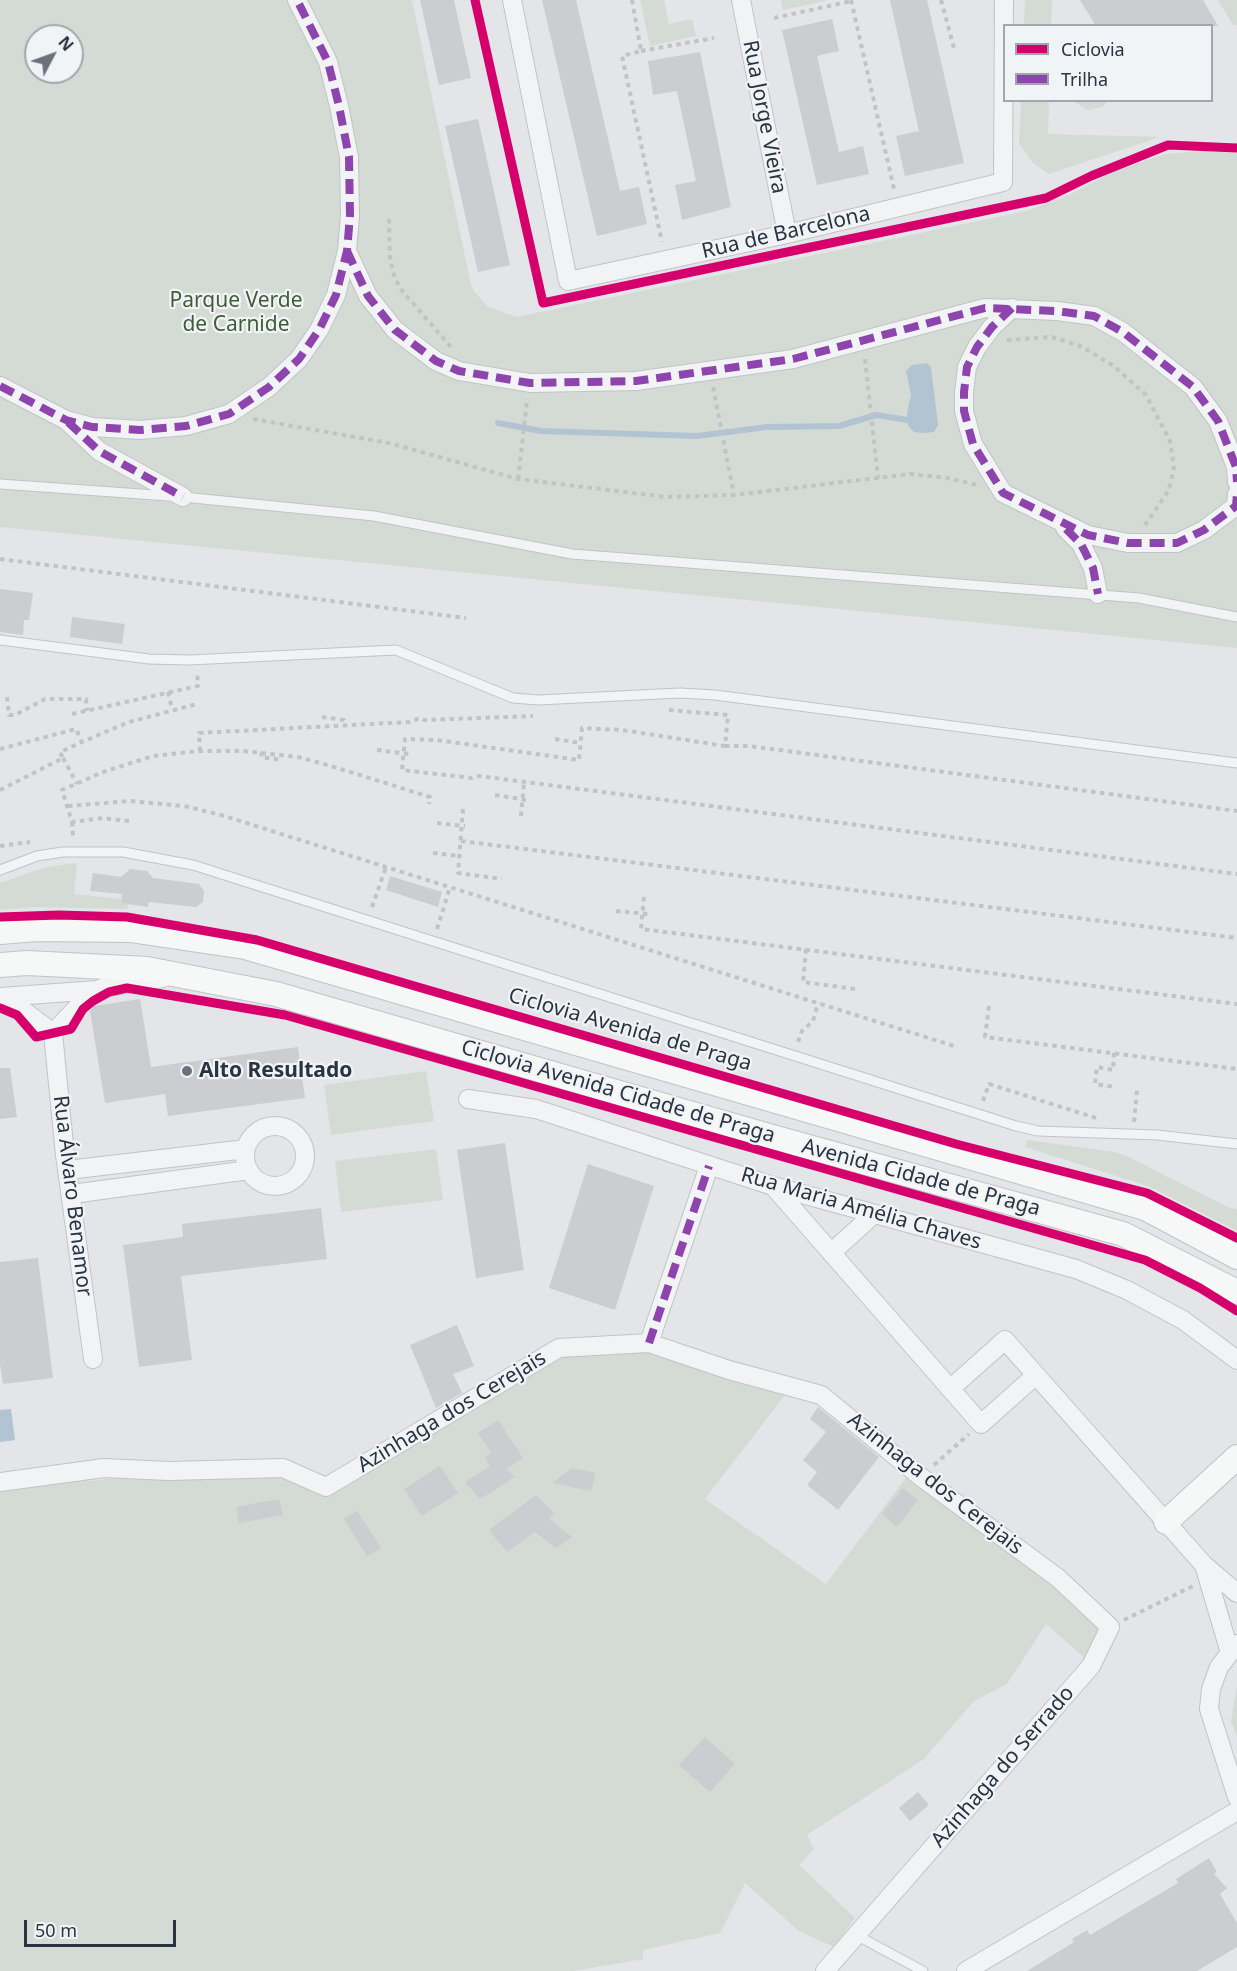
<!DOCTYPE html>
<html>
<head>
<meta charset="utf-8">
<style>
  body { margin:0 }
  #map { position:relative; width:1237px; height:1971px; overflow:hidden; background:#e3e5e8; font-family:"Noto Sans",sans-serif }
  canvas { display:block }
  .legend { position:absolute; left:1003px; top:24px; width:210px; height:78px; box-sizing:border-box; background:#f1f4f7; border:2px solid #a1a7ae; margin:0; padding:8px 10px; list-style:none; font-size:18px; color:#2a3441 }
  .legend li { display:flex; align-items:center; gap:12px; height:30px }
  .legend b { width:30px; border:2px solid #a1a7ae }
  .north { position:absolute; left:24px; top:24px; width:60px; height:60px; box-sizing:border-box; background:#f1f4f7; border:2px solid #a1a7ae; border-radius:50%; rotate:49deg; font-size:16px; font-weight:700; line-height:24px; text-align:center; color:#2a3441 }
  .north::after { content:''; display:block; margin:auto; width:21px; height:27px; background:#6b727b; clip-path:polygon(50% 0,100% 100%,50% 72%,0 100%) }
  .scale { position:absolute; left:24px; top:1920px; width:152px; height:27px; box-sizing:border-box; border:3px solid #2a3441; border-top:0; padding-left:8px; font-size:18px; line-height:21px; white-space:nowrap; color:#2a3441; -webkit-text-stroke:4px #f1f4f7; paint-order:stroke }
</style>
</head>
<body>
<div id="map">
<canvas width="1237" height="1971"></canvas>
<ul class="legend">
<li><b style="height:8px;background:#d6006c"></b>Ciclovia</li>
<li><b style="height:8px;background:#8e44ad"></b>Trilha</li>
</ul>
<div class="north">N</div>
<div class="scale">50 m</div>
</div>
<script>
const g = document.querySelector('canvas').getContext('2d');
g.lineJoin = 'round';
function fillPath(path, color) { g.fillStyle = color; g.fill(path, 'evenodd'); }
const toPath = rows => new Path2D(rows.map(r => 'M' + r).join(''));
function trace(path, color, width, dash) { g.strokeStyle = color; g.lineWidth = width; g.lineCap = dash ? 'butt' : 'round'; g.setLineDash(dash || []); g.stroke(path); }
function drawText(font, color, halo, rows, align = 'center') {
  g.font = font + ' "Noto Sans",sans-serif'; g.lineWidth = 4.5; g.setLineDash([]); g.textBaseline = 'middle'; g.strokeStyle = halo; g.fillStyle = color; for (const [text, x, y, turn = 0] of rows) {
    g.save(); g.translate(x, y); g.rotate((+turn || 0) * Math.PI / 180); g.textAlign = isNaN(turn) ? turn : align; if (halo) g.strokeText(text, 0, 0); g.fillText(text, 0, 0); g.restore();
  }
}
const green = toPath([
  [0,0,412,0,470,281,474,291,488,307,517,317,1026,211,1069,195,1117,170,1165,154,1204,151,1237,153,1237,648,0,527],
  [36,36,72,36,72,72,36,72],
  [640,0,664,0,669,24,692,19,696,36,650,46],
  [781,0,825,0,826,1,783,10],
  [1025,0,1052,0,1051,25,1024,25],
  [1218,0,1237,0,1237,25,1233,25],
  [1021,101,1049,101,1048,134,1160,137,1049,174,1033,163,1019,144],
  [1073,101,1108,101,1102,107,1088,110],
  [74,863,77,866,74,894,121,899,121,903,128,904,127,909,35,907,0,910,0,883,43,868],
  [426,1071,434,1121,331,1135,324,1085],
  [1027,1140,1115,1152,1131,1158,1230,1208,1237,1209,1237,1231,1148,1186,1025,1147],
  [436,1149,443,1200,341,1212,335,1161],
  [647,1350,788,1391,705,1499,826,1584,908,1475,1069,1597,1095,1621,1100,1634,1087,1660,1046,1624,1007,1684,974,1701,924,1759,807,1835,814,1849,799,1865,855,1918,834,1947,799,1931,745,1883,720,1933,643,1950,643,1959,574,1971,0,1971,0,1488,59,1480,92,1481,122,1476,278,1477,329,1495,560,1355],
  [1237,1686,1237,1737,1231,1721]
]);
const water = toPath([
  [927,363,931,367,938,425,934,432,923,433,914,432,908,426,907,413,911,395,906,371,912,365],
  [11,1409,15,1440,0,1442,0,1410]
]);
const stream = toPath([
  [498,423,541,431,697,436,767,427,839,426,876,415,914,421]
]);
const building = toPath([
  [420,0,454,0,471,78,439,85],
  [542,0,576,0,620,191,639,187,647,224,597,236],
  [890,0,927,0,964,163,905,176,896,136,919,131],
  [1080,0,1203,0,1218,26,1096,26],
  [832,19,839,51,817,56,839,152,863,146,869,174,817,185,782,30],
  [700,52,731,207,682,220,675,185,696,181,677,91,653,95,648,61],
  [478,119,510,265,478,272,445,126],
  [0,589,33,593,29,620,24,620,23,635,0,632],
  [72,617,125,624,122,644,70,637],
  [130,869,147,871,153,878,199,884,204,891,203,902,196,907,149,902,148,907,121,903,122,894,90,891,93,873,121,877],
  [390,876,442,892,438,907,386,890],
  [140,999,151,1067,298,1047,305,1098,168,1116,165,1094,105,1103,90,1011,94,1006],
  [0,1068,10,1068,17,1117,0,1119],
  [505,1143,524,1270,476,1278,457,1150],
  [588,1164,654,1186,615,1310,549,1288],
  [321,1208,327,1259,181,1276,192,1360,139,1367,123,1245,183,1237,182,1224],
  [38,1258,53,1378,3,1384,0,1364,0,1262],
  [457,1325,474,1366,453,1374,462,1393,436,1408,410,1345],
  [818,1407,879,1457,838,1510,807,1485,817,1472,803,1460,826,1432,810,1419],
  [498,1420,523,1458,506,1469,515,1477,480,1499,465,1482,490,1466,485,1457,491,1452,478,1433],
  [440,1466,458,1493,422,1516,404,1489],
  [572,1468,596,1473,591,1491,552,1483],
  [903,1488,918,1500,897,1527,882,1514],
  [536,1495,554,1513,549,1519,572,1537,556,1548,535,1532,507,1552,489,1530],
  [279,1499,283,1515,239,1523,236,1507],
  [357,1511,381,1548,367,1556,344,1519],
  [705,1737,735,1764,710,1792,679,1765],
  [918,1792,929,1805,910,1821,899,1808],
  [1209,1858,1217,1872,1214,1874,1227,1888,1220,1894,1237,1923,1237,1947,1197,1971,1027,1971,1074,1942,1072,1939,1087,1930,1090,1935,1178,1883,1176,1879]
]);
const path = toPath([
  [632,0,641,51,622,56,662,242],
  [851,0,894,189],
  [941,0,955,52],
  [774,18,852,1],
  [641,51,714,38],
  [389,219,390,259,395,279,403,292,451,347],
  [1007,340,1052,337,1080,346,1114,366,1146,395,1170,441,1174,467,1169,490,1145,525],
  [865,359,878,478],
  [713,387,734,495],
  [253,419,389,443,518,479,666,497,734,495,910,474,948,478,977,485],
  [518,479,527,401],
  [0,559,466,618],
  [168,692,172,709],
  [7,697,9,715,15,715,45,699,86,699,87,711],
  [669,710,728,715,725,746,622,730,582,728,579,760,436,740,405,739,402,770,472,778,479,776,1237,874],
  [72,714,198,686,197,671],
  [322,717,344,720,344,725],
  [555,739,581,743],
  [725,746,749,746,1237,811],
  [0,749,76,729,82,742],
  [377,750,409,754],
  [200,751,199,733,409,722,420,718,424,720,533,716],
  [262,752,261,757,282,760],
  [63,758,77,784],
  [0,790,63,758,60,752,82,742,129,722,197,704],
  [495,795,527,800],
  [68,806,130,801,184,806,221,815,954,1046],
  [463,809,458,873,502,879],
  [521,816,524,783],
  [129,821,103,818,72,822,62,790,103,772,153,756,200,751,243,751,298,757,331,766,430,797,429,804],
  [72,822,73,836],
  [437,823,465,826],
  [461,841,1237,938],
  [0,846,30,842],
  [433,853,459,856],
  [644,897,641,929,1237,1004],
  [372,907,386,867],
  [616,911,648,914],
  [437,929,450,887],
  [806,949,803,982,855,989],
  [989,1006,985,1037,1237,1069],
  [798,1042,802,1031,813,1021,818,1003],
  [1114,1053,1113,1070,1097,1067,1095,1084,1115,1087],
  [983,1101,989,1084,1096,1118],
  [1134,1122,1137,1090],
  [934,1465,969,1434],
  [1124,1620,1193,1586]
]);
const lane = toPath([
  [0,484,183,497,374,516,572,554,1139,598,1237,617],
  [0,640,149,659,189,660,396,650,513,698,538,700,680,693,715,695,1237,763],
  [0,870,37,856,63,852,123,852,193,865,1016,1126,1038,1131,1157,1135,1237,1144],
  [856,1935,923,1971]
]);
const street = toPath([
  [512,0,568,281,787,234,1003,182,1004,0],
  [741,0,787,234],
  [347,251,368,296,395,330,436,361,459,371,530,383,636,381,793,359,985,308,1057,311,1094,316,1123,332,1193,387,1218,421,1236,467,1237,482],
  [1012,308,992,327,977,347,967,367,964,392,964,411,973,444,1003,493,1088,535,1128,543,1177,543,1204,530,1236,506,1237,494],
  [0,386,66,420,92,427,140,430,186,426,229,414,269,387,299,359,319,330,336,295,347,251,350,216,349,157,339,106,328,62,297,0],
  [67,421,99,451,183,497],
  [1065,528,1081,544,1093,568,1098,594],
  [0,997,97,990],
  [0,999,16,1005,53,1033,86,998,102,988,163,978],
  [53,1033,65,1155,93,1359],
  [468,1099,536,1109,773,1186,1076,1269,1127,1290,1183,1320,1237,1360],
  '245 1156a30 30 0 1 1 60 0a30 30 0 1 1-60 0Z',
  [68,1170,246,1149],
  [773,1186,981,1424,1036,1375],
  [72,1194,249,1170],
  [831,1253,874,1214],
  [649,1343,709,1166],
  [950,1389,1005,1340,1204,1565,1237,1593],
  [0,1482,104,1468,169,1471,283,1468,326,1487,559,1348,649,1343,729,1370,821,1395,921,1477,1058,1578,1110,1627,1091,1666,825,1971],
  [1204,1565,1230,1653],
  [1237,1644,1219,1667,1211,1689,1209,1709,1237,1797],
  [966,1971,1237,1811]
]);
const secondary = toPath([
  [0,932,37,929,130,930,245,947,1145,1208,1237,1257],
  [0,965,27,963,147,969,276,994,769,1136,1123,1234,1237,1292],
  [1166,1522,1237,1457]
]);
const quiet = toPath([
  [347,251,368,296,395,330,436,361,459,371,530,383,636,381,793,359,985,308,1057,311,1094,316,1123,332,1193,387,1218,421,1236,467,1237,482],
  [1012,308,992,327,977,347,967,367,964,392,964,411,973,444,1003,493,1088,535,1128,543,1177,543,1204,530,1236,506,1237,494],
  [0,386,66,420,92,427,140,430,186,426,229,414,269,387,299,359,319,330,336,295,347,251,350,216,349,157,339,106,328,62,297,0],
  [68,422,99,451,183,497],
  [1066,529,1081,544,1093,568,1098,594],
  [649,1343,709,1166]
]);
const cycleway = toPath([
  [475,0,543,303,1046,198,1091,176,1168,145,1237,148],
  [0,917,59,915,127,917,257,940,956,1144,1147,1193,1237,1238],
  [0,1008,17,1015,36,1037,71,1029,83,1009,93,1001,109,992,127,988,285,1015,1145,1260,1200,1288,1237,1311]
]);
const markers = [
  [187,1071,6,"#6b727b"]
];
const streetNames = [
  ["Rua Jorge Vieira",764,117,79],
  ["Rua de Barcelona",786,233,-13],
  ["Ciclovia Avenida de Praga",630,1030,16],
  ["Ciclovia Avenida Cidade de Praga",618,1092,16],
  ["Avenida Cidade de Praga",921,1178,15],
  ["Rua Álvaro Benamor",72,1196,83],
  ["Rua Maria Amélia Chaves",861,1209,16],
  ["Azinhaga dos Cerejais",452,1412,-31],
  ["Azinhaga dos Cerejais",935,1484,38],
  ["Azinhaga do Serrado",1003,1767,-49]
];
const parkNames = [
  ["Parque Verde",236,301],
  ["de Carnide",236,325]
];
const poiNames = [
  ["Alto Resultado",199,1071]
];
fillPath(green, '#d4dbd4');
fillPath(water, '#b2c4d2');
trace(stream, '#b2c4d2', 6);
fillPath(building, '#cbcdd0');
trace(lane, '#c1c3c6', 11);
trace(street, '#c1c3c6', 20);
trace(secondary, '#c1c3c6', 26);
trace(path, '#c1c4c7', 4, [4.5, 4.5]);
trace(lane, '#f2f3f5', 9);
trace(street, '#f2f3f5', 18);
trace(secondary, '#f6f7f7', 24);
trace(quiet, '#8e44ad', 8, [15, 8]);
trace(cycleway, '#d6006c', 9);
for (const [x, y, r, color] of markers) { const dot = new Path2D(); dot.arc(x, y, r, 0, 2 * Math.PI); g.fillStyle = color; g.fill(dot); trace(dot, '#f1f4f7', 2); }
drawText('21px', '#2a3441', '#f1f4f7', streetNames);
drawText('21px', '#415d38', '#f1f4f7', parkNames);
drawText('bold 21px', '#2a3441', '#f1f4f7', poiNames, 'left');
</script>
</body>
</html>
